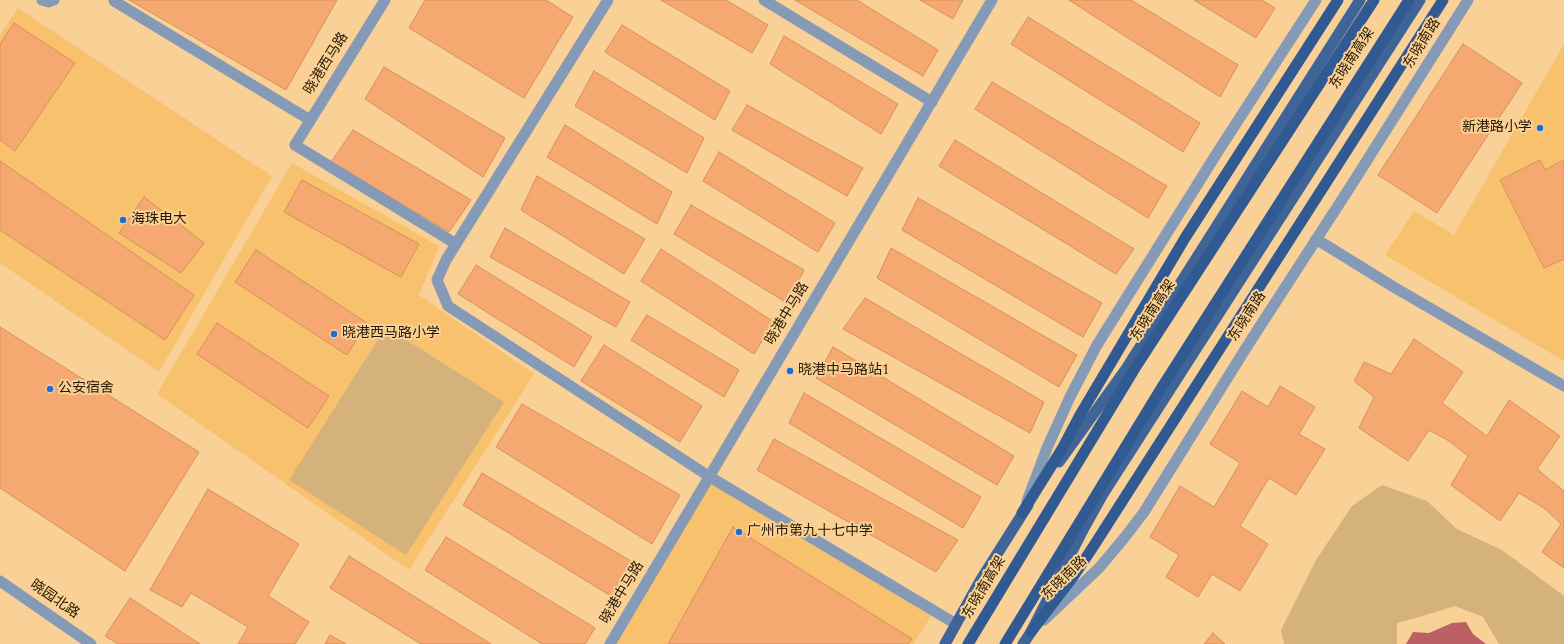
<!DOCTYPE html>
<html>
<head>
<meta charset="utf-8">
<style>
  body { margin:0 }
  canvas { display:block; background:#f9d196 }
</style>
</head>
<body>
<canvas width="1564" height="644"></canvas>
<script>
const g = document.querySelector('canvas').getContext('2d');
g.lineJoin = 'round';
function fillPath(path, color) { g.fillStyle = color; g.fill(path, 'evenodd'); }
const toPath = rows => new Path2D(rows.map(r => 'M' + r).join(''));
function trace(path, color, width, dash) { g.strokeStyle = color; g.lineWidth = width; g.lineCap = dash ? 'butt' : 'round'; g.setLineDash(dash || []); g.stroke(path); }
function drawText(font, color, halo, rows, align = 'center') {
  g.font = font + ' Spectral,"Noto Sans SC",serif'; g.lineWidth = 4; g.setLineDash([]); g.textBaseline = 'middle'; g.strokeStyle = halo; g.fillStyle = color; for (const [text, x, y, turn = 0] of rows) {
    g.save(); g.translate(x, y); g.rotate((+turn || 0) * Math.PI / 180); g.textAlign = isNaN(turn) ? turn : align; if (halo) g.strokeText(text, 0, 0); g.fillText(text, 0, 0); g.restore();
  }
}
const built = toPath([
  [18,8,272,176,159,372,0,263,0,35],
  [1564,44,1564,361,1385,255,1414,211,1454,235],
  [292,163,439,246,419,295,534,374,409,570,157,394],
  [710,477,934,612,913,644,610,644]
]);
const green = toPath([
  [386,327,504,402,406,555,289,480],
  [1382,485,1427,501,1457,529,1502,550,1564,596,1564,644,1499,644,1483,617,1455,606,1416,618,1397,623,1397,644,1284,644,1281,630,1316,560,1352,506]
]);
const water = toPath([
  [1466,622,1473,634,1486,644,1406,644,1413,632,1429,633,1452,623]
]);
const building = toPath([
  [129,0,337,0,286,90,129,0],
  [425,0,546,0,573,17,524,98,409,28,425,0],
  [661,0,726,0,768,25,752,53,661,0],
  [795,0,857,0,938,50,923,76,795,0],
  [920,0,963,0,953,19,920,0],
  [1069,0,1131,0,1238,65,1220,97,1069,0],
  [1194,0,1262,0,1275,8,1256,38,1194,0],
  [1028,17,1200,123,1183,152,1011,44,1028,17],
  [14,23,75,63,15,151,0,140,0,44,14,23],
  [622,25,730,91,715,120,605,52,622,25],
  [784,36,898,104,881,134,770,64,784,36],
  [1463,44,1522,83,1437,213,1378,175,1463,44],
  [384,67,505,138,483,177,365,99,384,67],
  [594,71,704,138,687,173,575,106,594,71],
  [992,82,1167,186,1148,218,975,109,992,82],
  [747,105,863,168,847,196,732,130,747,105],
  [565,125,672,192,657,224,547,157,565,125],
  [353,130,471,200,449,232,331,162,353,130],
  [955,140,1134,249,1116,274,939,166,955,140],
  [719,152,835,223,818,252,703,181,719,152],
  [1540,160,1545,170,1564,160,1564,259,1544,268,1500,180,1540,160],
  [0,161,194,295,165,340,0,230,0,161],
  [537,176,645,239,624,274,521,210,537,176],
  [302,180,419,244,401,277,284,212,302,180],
  [144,197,204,243,181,273,119,233,144,197],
  [918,198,1102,303,1083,337,902,230,918,198],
  [691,205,804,270,787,303,674,234,691,205],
  [505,228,630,302,616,327,490,257,505,228],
  [891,248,1077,355,1059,387,877,278,891,248],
  [661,249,774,322,754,354,641,281,661,249],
  [256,250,367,323,347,355,235,282,256,250],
  [476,265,592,337,574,367,458,294,476,265],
  [865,298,1044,402,1030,433,843,329,865,298],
  [647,315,739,370,724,397,631,340,647,315],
  [217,323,329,396,308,428,197,354,217,323],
  [0,327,199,452,125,571,0,488,0,327],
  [1414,339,1463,372,1442,403,1487,436,1509,400,1560,436,1537,469,1564,491,1564,568,1542,552,1561,524,1544,508,1519,493,1500,521,1451,485,1468,456,1449,441,1429,430,1408,461,1359,428,1374,397,1354,381,1364,362,1391,374,1414,339],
  [604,345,702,406,680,442,581,381,604,345],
  [833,347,1014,456,997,485,816,378,833,347],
  [1280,386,1315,407,1299,434,1325,449,1296,495,1269,478,1240,526,1268,544,1240,591,1212,574,1198,597,1166,577,1179,555,1150,537,1180,486,1214,507,1240,463,1210,444,1242,391,1268,407,1280,386],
  [804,393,981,497,963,528,789,423,804,393],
  [522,404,680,495,652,544,496,447,522,404],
  [774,439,958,540,936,572,757,470,774,439],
  [482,473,636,564,614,598,463,505,482,473],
  [208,489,299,544,268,596,309,622,295,644,238,644,248,627,191,593,182,607,150,590,208,489],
  [733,527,912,639,908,644,668,644,733,527],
  [446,537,595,628,585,644,542,644,425,570,446,537],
  [349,556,491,644,421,644,330,588,349,556],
  [130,598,200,644,118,644,105,636,130,598],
  [1213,633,1225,644,1204,644,1213,633],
  [330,635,346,644,325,644,330,635]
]);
const service = toPath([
  [114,1,310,120],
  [295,145,456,244]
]);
const minor = toPath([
  [42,0,49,2,54,0],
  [608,0,446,260,437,280,448,306,710,477,956,624],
  [764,0,932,102],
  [1316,239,1392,286,1564,386]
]);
const tertiary = toPath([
  [295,145,385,0],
  [1027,501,1047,448,1070,397,1097,345,1217,153,1316,0],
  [0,581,91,644],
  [1044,620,1099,568,1125,537,1144,512,1246,348,1354,181,1468,0],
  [610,644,992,0]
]);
const primary = toPath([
  [1059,462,1126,369,1360,0],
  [945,644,980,581,1028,505],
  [1023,644,1031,632,1084,528,1103,494,1420,0]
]);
const trunk = toPath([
  [1022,513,1062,449,1080,415,1185,238,1338,0],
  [1031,632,1073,577,1093,547,1443,0],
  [968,644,1137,365,1374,0],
  [1005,644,1162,387,1409,0]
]);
const markers = [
  [1540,128,4,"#1a6ed8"],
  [123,220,4,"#1a6ed8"],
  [334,334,4,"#1a6ed8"],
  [790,371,4,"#1a6ed8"],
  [50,389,4,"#1a6ed8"],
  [739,532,4,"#1a6ed8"]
];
const streetNames = [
  ["东晓南路",1423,44,-58],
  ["东晓南高架",1353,59,-57],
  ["晓港西马路",327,64,-58],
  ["东晓南高架",1154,311,-57],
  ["晓港中马路",788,314,-59],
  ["东晓南路",1248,317,-57],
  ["东晓南路",1065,579,-44],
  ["东晓南高架",985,588,-59],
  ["晓港中马路",623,593,-59],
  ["晓园北路",54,600,35]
];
const poiNames = [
  ["新港路小学",1532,128,"right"],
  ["海珠电大",131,220],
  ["晓港西马路小学",342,334],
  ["晓港中马路站1",798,371],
  ["公安宿舍",58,389],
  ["广州市第九十七中学",747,532]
];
fillPath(built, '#f7c16d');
fillPath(green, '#d5b17b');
fillPath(water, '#bb6166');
fillPath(building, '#f5a970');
trace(building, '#d6905b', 1);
trace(service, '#859ab7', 11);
trace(minor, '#859ab7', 11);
trace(tertiary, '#859ab7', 11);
trace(primary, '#3f6498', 11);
trace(trunk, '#325a92', 11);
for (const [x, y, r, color] of markers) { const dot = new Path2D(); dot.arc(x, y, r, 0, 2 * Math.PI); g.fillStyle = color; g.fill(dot); trace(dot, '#f9d196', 1.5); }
drawText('14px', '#261801', '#f9d196', streetNames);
drawText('14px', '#261801', '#f9d196', poiNames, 'left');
</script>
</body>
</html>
